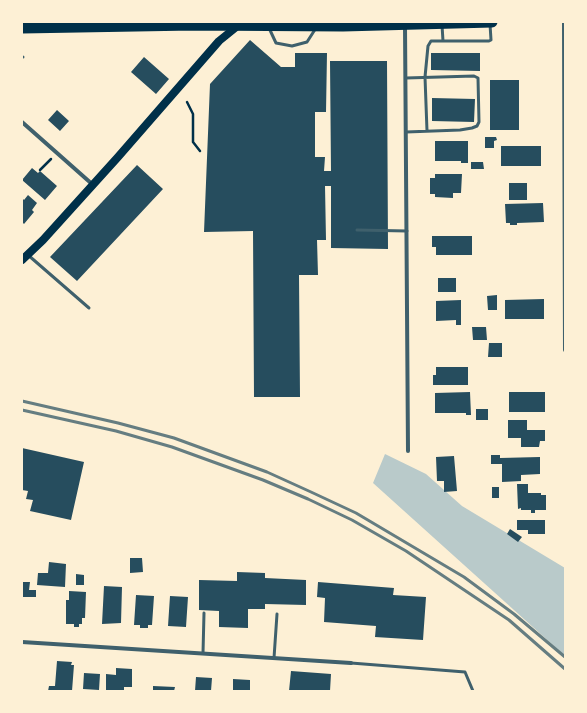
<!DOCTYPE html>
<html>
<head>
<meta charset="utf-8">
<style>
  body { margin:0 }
  #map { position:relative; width:587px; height:713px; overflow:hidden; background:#fdf0d5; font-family:Cabin,sans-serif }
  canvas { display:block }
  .frame { position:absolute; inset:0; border:23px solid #fdf0d5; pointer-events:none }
</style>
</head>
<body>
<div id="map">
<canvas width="587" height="713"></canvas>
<div class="frame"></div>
</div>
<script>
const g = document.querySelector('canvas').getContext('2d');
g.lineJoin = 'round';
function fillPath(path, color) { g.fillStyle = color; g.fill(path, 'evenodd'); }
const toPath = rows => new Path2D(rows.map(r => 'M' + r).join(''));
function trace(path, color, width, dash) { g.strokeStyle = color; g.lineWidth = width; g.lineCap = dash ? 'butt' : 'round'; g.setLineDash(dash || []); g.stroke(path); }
const green = toPath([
  [385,454,426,474,462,506,565,568,565,656,373,483]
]);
const building = toPath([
  [250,40,281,67,295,67,295,53,327,53,326,112,315,112,315,157,325,157,324,171,331,171,330,61,387,61,388,249,331,248,331,186,325,186,326,240,317,240,318,275,299,275,300,397,254,397,253,231,204,232,210,84],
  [431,53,480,53,480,71,431,70],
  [144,57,169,79,156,94,131,72],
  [490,80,519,80,519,130,490,130],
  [432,98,475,99,474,122,432,121],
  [57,110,69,121,60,131,48,120],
  [485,137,496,137,497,140,494,141,494,148,485,148],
  [435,141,468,141,468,163,461,163,461,161,435,161],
  [501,146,541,146,541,166,501,166],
  [471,162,483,162,484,169,471,169],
  [137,165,163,189,77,281,50,257],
  [32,168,38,173,40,171,57,186,45,200,22,180],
  [435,174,462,174,461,193,453,193,453,198,435,197,435,194,430,194,430,178,435,178],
  [509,183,527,183,527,200,509,200],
  [28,195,37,203,32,210,34,212,24,224,22,222,22,198,24,200],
  [543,203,544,222,517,223,517,225,510,225,510,223,506,223,505,204],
  [432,236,472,236,472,255,436,255,436,247,432,247],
  [438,278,456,278,456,292,438,292],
  [497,295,497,310,488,310,487,296],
  [544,299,544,319,505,319,505,300],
  [461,300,461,325,456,325,456,320,436,321,436,301],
  [472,327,486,327,487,340,473,340],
  [489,343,502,343,502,357,488,357],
  [436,367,468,367,468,385,433,385,433,375,436,375],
  [470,392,471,415,466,415,466,413,435,413,435,393],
  [509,392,545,392,545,412,509,412],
  [476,409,488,409,488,420,476,420],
  [508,420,527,420,527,430,545,430,545,441,540,441,539,447,521,447,521,438,508,438],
  [22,448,84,462,71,520,30,511,33,500,26,499,28,491,22,490],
  [491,455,500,455,500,458,540,457,540,474,521,475,521,481,502,482,502,464,491,464],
  [454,456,457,491,444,492,444,481,437,481,436,457],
  [517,484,528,484,528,493,541,493,541,495,546,495,546,510,535,510,535,513,531,513,531,510,521,510,521,508,518,509],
  [492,487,499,487,499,498,492,498],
  [517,520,545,520,545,534,528,534,528,530,517,530],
  [510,529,522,537,518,542,507,534],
  [130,558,142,558,143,572,130,573],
  [49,562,66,564,65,587,37,585,38,573,48,573],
  [237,572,265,573,265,578,306,580,306,605,265,604,265,609,248,609,248,628,219,627,219,611,199,610,199,580,237,581],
  [76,574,84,575,84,585,76,585],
  [22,582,30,582,29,590,36,590,36,597,22,597],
  [318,582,394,588,393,595,426,597,423,640,375,637,376,626,324,622,325,598,317,597],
  [104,586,122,587,121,623,102,624],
  [69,591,86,592,85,618,82,618,82,624,79,624,79,627,74,627,74,624,66,624,66,600,69,600],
  [136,595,154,596,152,625,148,625,148,628,140,628,140,625,134,625],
  [170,596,188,597,186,627,168,626],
  [57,661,72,662,71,665,74,665,72,691,48,691,49,686,55,686],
  [116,668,132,669,132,687,124,687,124,691,106,691,106,674,116,675],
  [291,671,331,674,330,691,289,691],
  [84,673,100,674,99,690,83,689],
  [196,677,212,678,211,691,195,691],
  [233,679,250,680,250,691,233,691],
  [153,686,175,687,174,691,153,691]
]);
const path = toPath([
  [187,102,193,114,193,142,200,151],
  [40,170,51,159]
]);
const service = toPath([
  [442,25,443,41],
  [269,28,276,43,292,46,307,42,316,28],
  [22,57,23,57],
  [406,78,474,76,478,78,479,122,477,126,472,128,460,130,406,132],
  [427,131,425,77,428,46,431,41,489,41,491,40,490,24],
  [357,230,407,231],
  [28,255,89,308],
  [203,653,204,613],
  [274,658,277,614],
  [351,663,465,672,473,691]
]);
const minor = toPath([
  [564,22,565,350],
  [405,26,408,451],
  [22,122,92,184],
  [22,642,351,663]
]);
const secondary = toPath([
  [22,260,43,240,118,157,219,41,240,24]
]);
const trunk = toPath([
  [22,28,193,25,343,26,492,22]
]);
const rail = toPath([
  [22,401,118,423,174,438,267,472,311,492,356,513,464,577,514,614,565,657],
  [22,410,116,431,172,447,263,480,308,499,352,520,406,551,509,620,565,669]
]);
fillPath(green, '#b9caca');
fillPath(building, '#264d5e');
trace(path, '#003049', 2.5);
trace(service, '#3f606c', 3);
trace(minor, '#3f606c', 4);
trace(secondary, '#003049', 8);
trace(trunk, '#003049', 11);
trace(rail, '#657d81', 3);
</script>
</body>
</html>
